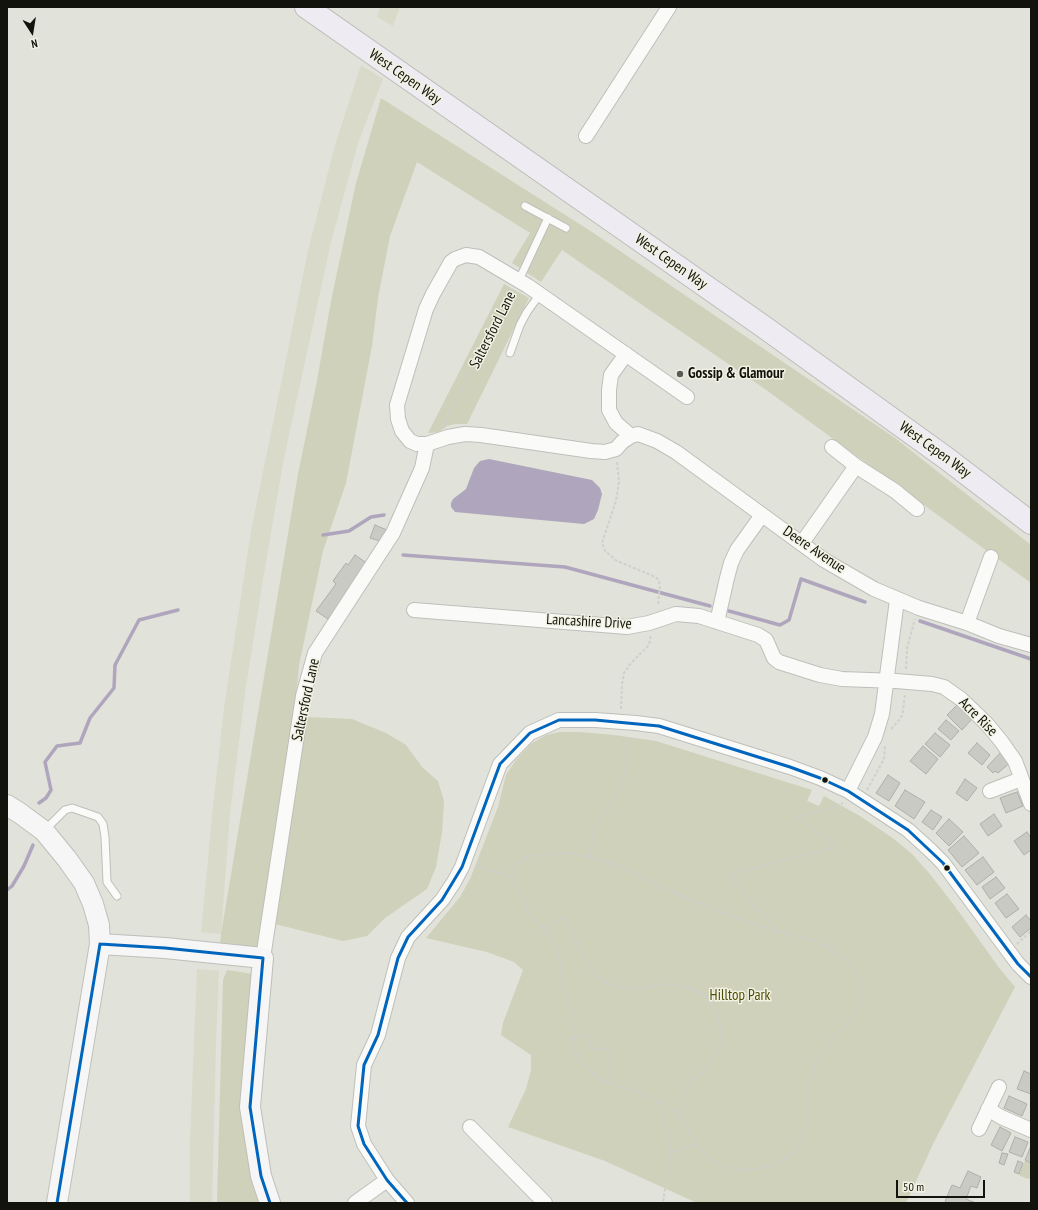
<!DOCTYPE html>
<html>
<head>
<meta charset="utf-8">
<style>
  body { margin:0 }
  #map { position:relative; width:1038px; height:1210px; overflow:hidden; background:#e1e2da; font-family:"PT Sans Narrow",sans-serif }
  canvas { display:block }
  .frame { position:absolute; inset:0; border:8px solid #13130e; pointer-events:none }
  .north { position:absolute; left:12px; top:12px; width:40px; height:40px; -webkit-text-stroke:3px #f2f2e3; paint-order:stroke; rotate:168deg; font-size:11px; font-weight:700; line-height:16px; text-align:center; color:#13130e }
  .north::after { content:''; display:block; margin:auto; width:14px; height:18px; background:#13130e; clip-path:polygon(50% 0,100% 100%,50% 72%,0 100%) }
  .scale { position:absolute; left:896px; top:1180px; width:89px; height:18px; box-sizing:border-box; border:2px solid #13130e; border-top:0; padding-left:5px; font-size:12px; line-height:14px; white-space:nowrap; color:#13130e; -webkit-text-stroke:3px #f2f2e3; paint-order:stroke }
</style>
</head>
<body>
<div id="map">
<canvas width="1038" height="1210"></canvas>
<div class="frame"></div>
<div class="north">N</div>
<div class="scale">50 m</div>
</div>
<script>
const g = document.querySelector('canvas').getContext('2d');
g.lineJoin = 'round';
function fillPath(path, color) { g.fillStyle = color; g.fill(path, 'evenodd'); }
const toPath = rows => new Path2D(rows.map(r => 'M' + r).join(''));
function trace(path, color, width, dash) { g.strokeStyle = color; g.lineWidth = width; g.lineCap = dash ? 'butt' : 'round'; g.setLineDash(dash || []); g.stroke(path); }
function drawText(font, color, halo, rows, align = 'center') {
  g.font = font + ' "PT Sans Narrow",sans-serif'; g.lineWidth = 3; g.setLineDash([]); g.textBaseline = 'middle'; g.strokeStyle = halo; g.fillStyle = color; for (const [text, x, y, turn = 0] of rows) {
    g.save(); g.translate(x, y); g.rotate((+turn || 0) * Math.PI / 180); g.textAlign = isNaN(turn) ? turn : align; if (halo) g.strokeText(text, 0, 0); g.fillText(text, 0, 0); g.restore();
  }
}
const built = toPath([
  [380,7,400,7,393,26,377,17],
  [361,65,383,79,359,140,331,242,284,458,263,579,245,693,230,814,221,934,201,932,213,807,224,708,251,531,308,251,335,145],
  [197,969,219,971,216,1044,212,1203,190,1203,190,1139]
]);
const green = toPath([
  [381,98,592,232,895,438,1031,545,1031,583,762,387,562,250,541,282,512,263,530,233,417,162,390,236,378,298,372,346,346,483,323,551,306,632,299,665,294,717,259,950,220,947,221,934,298,474,316,386,331,301,356,183],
  [504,284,529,298,467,424,455,424,447,426,439,432,428,433],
  [306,717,352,719,386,733,406,745,422,767,438,781,444,801,442,832,436,867,427,889,385,918,367,936,343,941,275,924],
  [561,732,579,732,614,735,656,741,812,790,807,801,819,806,824,796,860,816,894,839,912,854,929,873,954,905,1000,969,1015,987,934,1142,906,1203,697,1203,605,1161,508,1127,526,1089,531,1070,531,1055,501,1035,503,1023,523,970,514,962,487,952,426,938,460,897,470,879,498,807,506,775,516,760,531,744,546,735],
  [227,970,253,974,263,1203,217,1203,223,980],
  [1025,1160,1031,1163,1031,1178,1027,1179,1019,1175]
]);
const water = toPath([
  [489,459,592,480,600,488,602,494,598,510,594,519,584,524,455,512,451,507,451,503,453,499,466,489,474,468,480,461]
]);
const stream = toPath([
  [323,535,349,531,371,517,384,515],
  [403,555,565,567,710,606],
  [729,611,780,625,789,620,801,579,865,602],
  [920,621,1031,659],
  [39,803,46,798,51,790,45,762,57,746,80,743,90,718,114,688,115,665,139,620,178,610],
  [7,890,12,886,24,866,33,845]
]);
const building = toPath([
  [375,525,387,530,383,542,370,538,375,525],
  [355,555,368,564,328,619,316,611,336,584,333,581,346,563,348,565,355,555],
  [957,705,972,719,962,730,947,715,957,705],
  [946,720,959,731,951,740,938,729,946,720],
  [935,733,950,745,940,757,925,744,935,733],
  [977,743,990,755,982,765,968,753,977,743],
  [923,746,938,759,926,774,910,761,923,746],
  [1001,752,1011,762,998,773,995,771,993,773,987,767,1001,752],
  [888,775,900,783,889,801,876,793,888,775],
  [965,779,977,788,967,801,956,793,965,779],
  [905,790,925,802,914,819,895,806,905,790],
  [1017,792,1023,806,1006,813,1000,798,1017,792],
  [931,810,942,817,933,830,922,822,931,810],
  [994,814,1002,826,988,836,980,824,994,814],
  [949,819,963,832,949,846,936,833,949,819],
  [1027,832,1031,838,1031,850,1024,855,1014,841,1027,832],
  [964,836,979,853,962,867,948,850,964,836],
  [983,857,994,872,977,885,965,870,983,857],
  [996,877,1005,888,990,899,982,887,996,877],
  [1007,894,1019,909,1006,918,995,903,1007,894],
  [1026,915,1031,921,1031,928,1020,937,1012,927,1026,915],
  [1024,1071,1031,1074,1031,1094,1017,1089,1024,1071],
  [1009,1096,1027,1104,1022,1116,1004,1108,1009,1096],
  [1000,1127,1011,1133,1002,1151,991,1145,1000,1127],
  [1015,1137,1028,1142,1022,1157,1009,1152,1015,1137],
  [1031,1146,1031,1163,1025,1160,1031,1146],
  [1002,1153,1008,1154,1004,1165,999,1163,1002,1153],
  [1018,1161,1023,1163,1019,1174,1014,1172,1018,1161],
  [968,1171,981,1177,977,1188,971,1186,966,1199,976,1203,948,1203,945,1201,952,1185,960,1188,968,1171]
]);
const path = toPath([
  [443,425,513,291],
  [617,462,619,482,616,501,602,543,605,551,617,561,651,575,658,579,660,585,658,606],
  [906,669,907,648,915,619],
  [621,709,622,685,624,673,631,663,649,645,651,634],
  [891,729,901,718,903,711,905,694],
  [867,790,884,759,885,746],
  [591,857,591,848,593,836,600,820,615,799,624,778,626,761,626,735],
  [476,866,511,877],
  [545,929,565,917,571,933,585,960,594,974,605,982,622,988,637,989,665,984,689,987,706,996,715,1011,722,1033,719,1047,713,1060,704,1070,687,1086,683,1092,679,1114],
  [779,932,815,941,831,949,846,959,856,972,861,986,861,1000,853,1015,839,1032,824,1045,815,1064,809,1083,807,1124,802,1138,790,1155,777,1163,759,1169,739,1170,722,1166,712,1160,697,1144,679,1114,657,1100,644,1094,605,1082,594,1075,581,1062,572,1046,571,1012,562,979,560,961,555,944,551,937,536,922,529,913,511,877,519,863,528,856,567,853,591,857,624,868,675,893,716,910,739,919,779,932,728,875,837,847,797,817,832,808,843,803],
  [1017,944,1031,931],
  [572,1039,584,1035,588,1035,592,1048,595,1050,605,1049,611,1051,613,1056,610,1067,614,1085],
  [657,1101,664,1117,668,1131,670,1153,663,1203],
  [670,1153,686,1147,697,1144]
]);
const service = toPath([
  [525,206,566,228],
  [519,280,548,218],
  [510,353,520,325,527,312,540,294],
  [45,830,65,810,72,808,98,817,103,824,105,837,107,882,117,896]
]);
const minor = toPath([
  [586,136,669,7],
  [626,354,611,375,609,390,609,410,616,423,631,436],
  [687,397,528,286,479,257,466,255,455,259,451,262,433,294,426,309,397,405,398,419,402,431,410,441,417,444,427,444,448,437,465,434,481,435,591,451,605,452,616,449,622,442,631,436,638,434,657,441,676,452,824,560,874,589,919,608,967,623,999,636,1031,645],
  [832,447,856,466],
  [802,543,856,466,895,491,917,509],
  [414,610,627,627,649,623,676,614,699,616,758,635,766,640,774,658,779,662,820,675,842,679,896,681,932,684,944,687,961,699,986,723,1001,741,1015,761,1031,804],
  [717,622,727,578,731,563,737,550,762,515],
  [967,623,991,557],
  [848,791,875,737,882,714,897,600],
  [990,791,1021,779],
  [263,958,303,696,315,653,393,533,422,468,427,444],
  [988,1109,1001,1117,1031,1130],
  [470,1127,545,1203],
  [979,1129,999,1087],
  [355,1203,387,1180],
  [407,1203,387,1180,364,1144,358,1126,364,1065,378,1035,398,958,408,937,442,900,454,882,462,867,500,764,530,733,559,720,595,720,636,723,659,726,790,767,820,778,848,791,908,830,931,851,943,863,1018,964,1031,977]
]);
const secondary = toPath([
  [7,805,21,814,44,831,67,859,84,883,93,904,99,925,100,944,57,1203],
  [100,944,165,948,263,958,250,1107,261,1176,270,1203]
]);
const trunk = toPath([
  [306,7,764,327,946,458,1031,523]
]);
const bus1 = toPath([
  [100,944,165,948,263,958],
  [263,958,250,1107,261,1176,270,1203],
  [57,1203,100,944],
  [407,1203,387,1180,364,1144,358,1126,364,1065,378,1035,398,958,408,937,442,900,462,867,500,764,530,733,559,720,595,720,659,726,790,767,820,778,848,791,908,830,943,863,1018,964,1031,977]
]);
const markers = [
  [680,374,4,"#5b5b55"],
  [825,780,3.5,"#13130e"],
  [947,868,3.5,"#13130e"]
];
const streetNames = [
  ["West Cepen Way",405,77,35],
  ["West Cepen Way",671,262,35],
  ["Saltersford Lane",493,330,-63],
  ["West Cepen Way",935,450,36],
  ["Deere Avenue",814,550,34],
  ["Lancashire Drive",589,622,3],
  ["Saltersford Lane",306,700,-78],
  ["Acre Rise",978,717,45]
];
const poiNames = [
  ["Gossip & Glamour",688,374]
];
const parkNames = [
  ["Hilltop Park",740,996]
];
fillPath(built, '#d9daca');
fillPath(green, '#d0d1ba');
fillPath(water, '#afa6bd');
trace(stream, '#afa6bd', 3.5);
fillPath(building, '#cacac4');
trace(building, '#aeafa8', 1);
trace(service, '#bebfba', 9);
trace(minor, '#bebfba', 16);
trace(secondary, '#bebfba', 22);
trace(trunk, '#bcbcb8', 24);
trace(path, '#cfcfcc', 2, [3, 2]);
trace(service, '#fafbf9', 7);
trace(minor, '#fafbf9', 14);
trace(secondary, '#f6f6f6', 20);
trace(trunk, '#eeecf2', 22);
trace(bus1, '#0065bd', 3);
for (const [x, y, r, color] of markers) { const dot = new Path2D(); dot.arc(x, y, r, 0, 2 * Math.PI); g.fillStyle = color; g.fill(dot); trace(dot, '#f2f2e3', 1.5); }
drawText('15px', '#13130e', '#f2f2e3', streetNames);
drawText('bold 15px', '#13130e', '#f2f2e3', poiNames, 'left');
drawText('15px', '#4e4d06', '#f2f2e3', parkNames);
</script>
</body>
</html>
